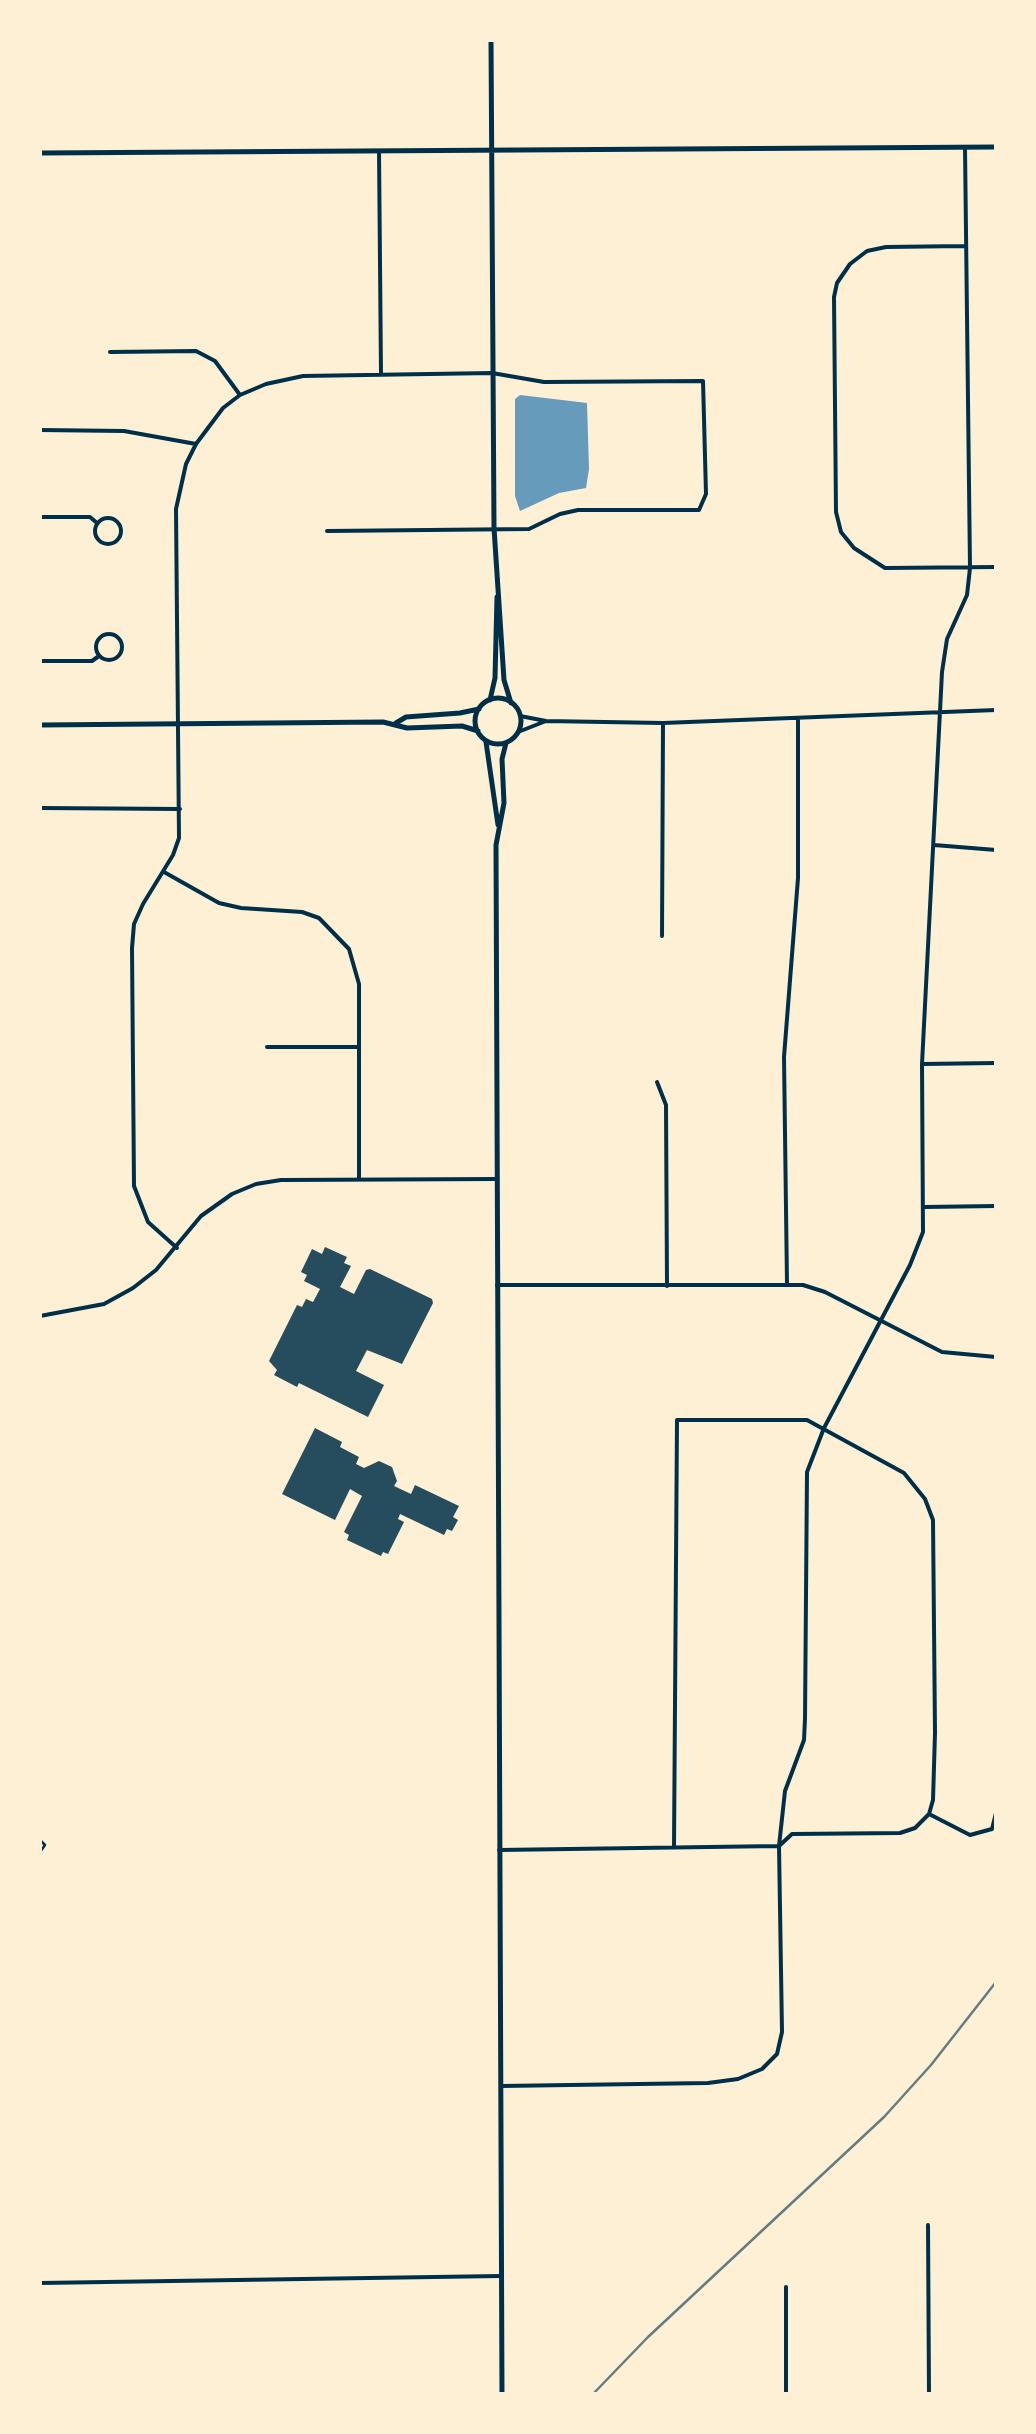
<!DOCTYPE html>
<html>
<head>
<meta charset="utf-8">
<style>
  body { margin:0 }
  #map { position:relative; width:1036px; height:2434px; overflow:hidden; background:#fdf0d5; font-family:Jost,sans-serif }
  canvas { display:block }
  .frame { position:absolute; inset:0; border:42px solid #fdf0d5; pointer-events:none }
</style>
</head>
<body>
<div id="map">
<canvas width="1036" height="2434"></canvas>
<div class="frame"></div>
</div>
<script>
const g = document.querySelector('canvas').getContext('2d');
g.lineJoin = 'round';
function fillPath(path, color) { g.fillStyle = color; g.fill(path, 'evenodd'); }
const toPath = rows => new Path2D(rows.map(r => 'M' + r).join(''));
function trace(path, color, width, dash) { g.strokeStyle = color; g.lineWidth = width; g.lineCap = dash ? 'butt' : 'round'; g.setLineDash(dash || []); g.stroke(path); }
const water = toPath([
  [520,395,587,403,589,469,586,488,559,493,520,511,515,496,515,399]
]);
const building = toPath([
  [325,1247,347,1257,344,1263,351,1266,340,1287,354,1294,366,1270,370,1269,432,1299,433,1303,402,1364,367,1350,356,1371,384,1385,368,1417,299,1383,297,1387,274,1375,277,1370,269,1361,297,1305,302,1307,306,1299,313,1302,320,1289,304,1281,307,1275,301,1272,312,1249,322,1254],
  [315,1428,342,1442,340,1447,359,1457,356,1464,364,1468,379,1461,392,1467,397,1481,394,1486,411,1494,415,1485,459,1506,453,1517,458,1520,452,1531,447,1529,444,1535,400,1514,398,1519,404,1522,388,1554,383,1552,381,1556,347,1540,349,1535,344,1532,362,1496,350,1489,335,1520,282,1494]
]);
const path = toPath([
  [40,1840,45,1845,40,1852]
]);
const minor = toPath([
  [379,151,381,374],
  [965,246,886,247,867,251,850,264,837,283,834,297,836,512,841,532,854,548,885,568,996,567],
  [110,352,196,351,215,361,240,395],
  [40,430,124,431,196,444],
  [40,517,90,517,97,523],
  '95 531a13 13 0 1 1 26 0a13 13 0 1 1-26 0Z',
  '96 647a13 13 0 1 1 26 0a13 13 0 1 1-26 0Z',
  [40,661,92,661,99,656],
  [520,716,546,721,663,723,996,710],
  [518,732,546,721],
  [40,808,180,809],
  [934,845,996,850],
  [164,872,219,903,241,908,302,912,319,918,349,949,359,984,359,1178],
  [662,936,663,723],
  [267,1047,357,1047],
  [922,1064,996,1063],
  [657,1082,666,1105,667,1286],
  [924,1207,996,1206],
  [177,1248,148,1222,134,1186,132,948,134,924,143,904,173,855,179,838,176,509,186,464,196,444,223,408,240,395,266,384,303,376,492,373,544,382,703,381,706,494,699,510,578,510,560,514,529,529,327,531],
  [787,1284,784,1057,798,878,798,718],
  [497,1285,803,1285,825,1292,942,1352,996,1357],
  [40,1316,104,1304,133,1288,156,1270,201,1216,232,1194,256,1184,281,1180,497,1179],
  [929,1814,970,1835,992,1829,996,1813],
  [499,1850,779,1846,792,1834,900,1833,915,1828,929,1814,933,1800,935,1733,933,1520,925,1499,904,1473,807,1420,677,1420,674,1847],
  [501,2086,708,2083,738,2079,762,2069,777,2054,782,2032,779,1846,785,1791,804,1740,805,1719,807,1472,824,1428,910,1265,923,1232,922,1064,942,672,947,639,967,595,970,568,965,148],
  [928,2225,929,2394],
  [40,2283,500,2276],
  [786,2394,786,2287]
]);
const tertiary = toPath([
  [491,40,494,528,504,680,511,703],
  [40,153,996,147],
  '475 721a23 23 0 1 1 46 0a23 23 0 1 1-46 0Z',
  [490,700,495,678,497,597],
  [396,723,406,717,460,713,479,709],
  [40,725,383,722,407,728,462,726,478,731],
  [486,742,498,825],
  [502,2394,496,845,504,803,502,759,506,743]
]);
const rail = toPath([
  [593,2394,648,2337,884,2117,931,2065,996,1982]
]);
fillPath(water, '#669bbc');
fillPath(building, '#264d5e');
trace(path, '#003049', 2.5);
trace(minor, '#003049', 4);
trace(tertiary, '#003049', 5);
trace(rail, '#657d81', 2.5);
</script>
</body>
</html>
